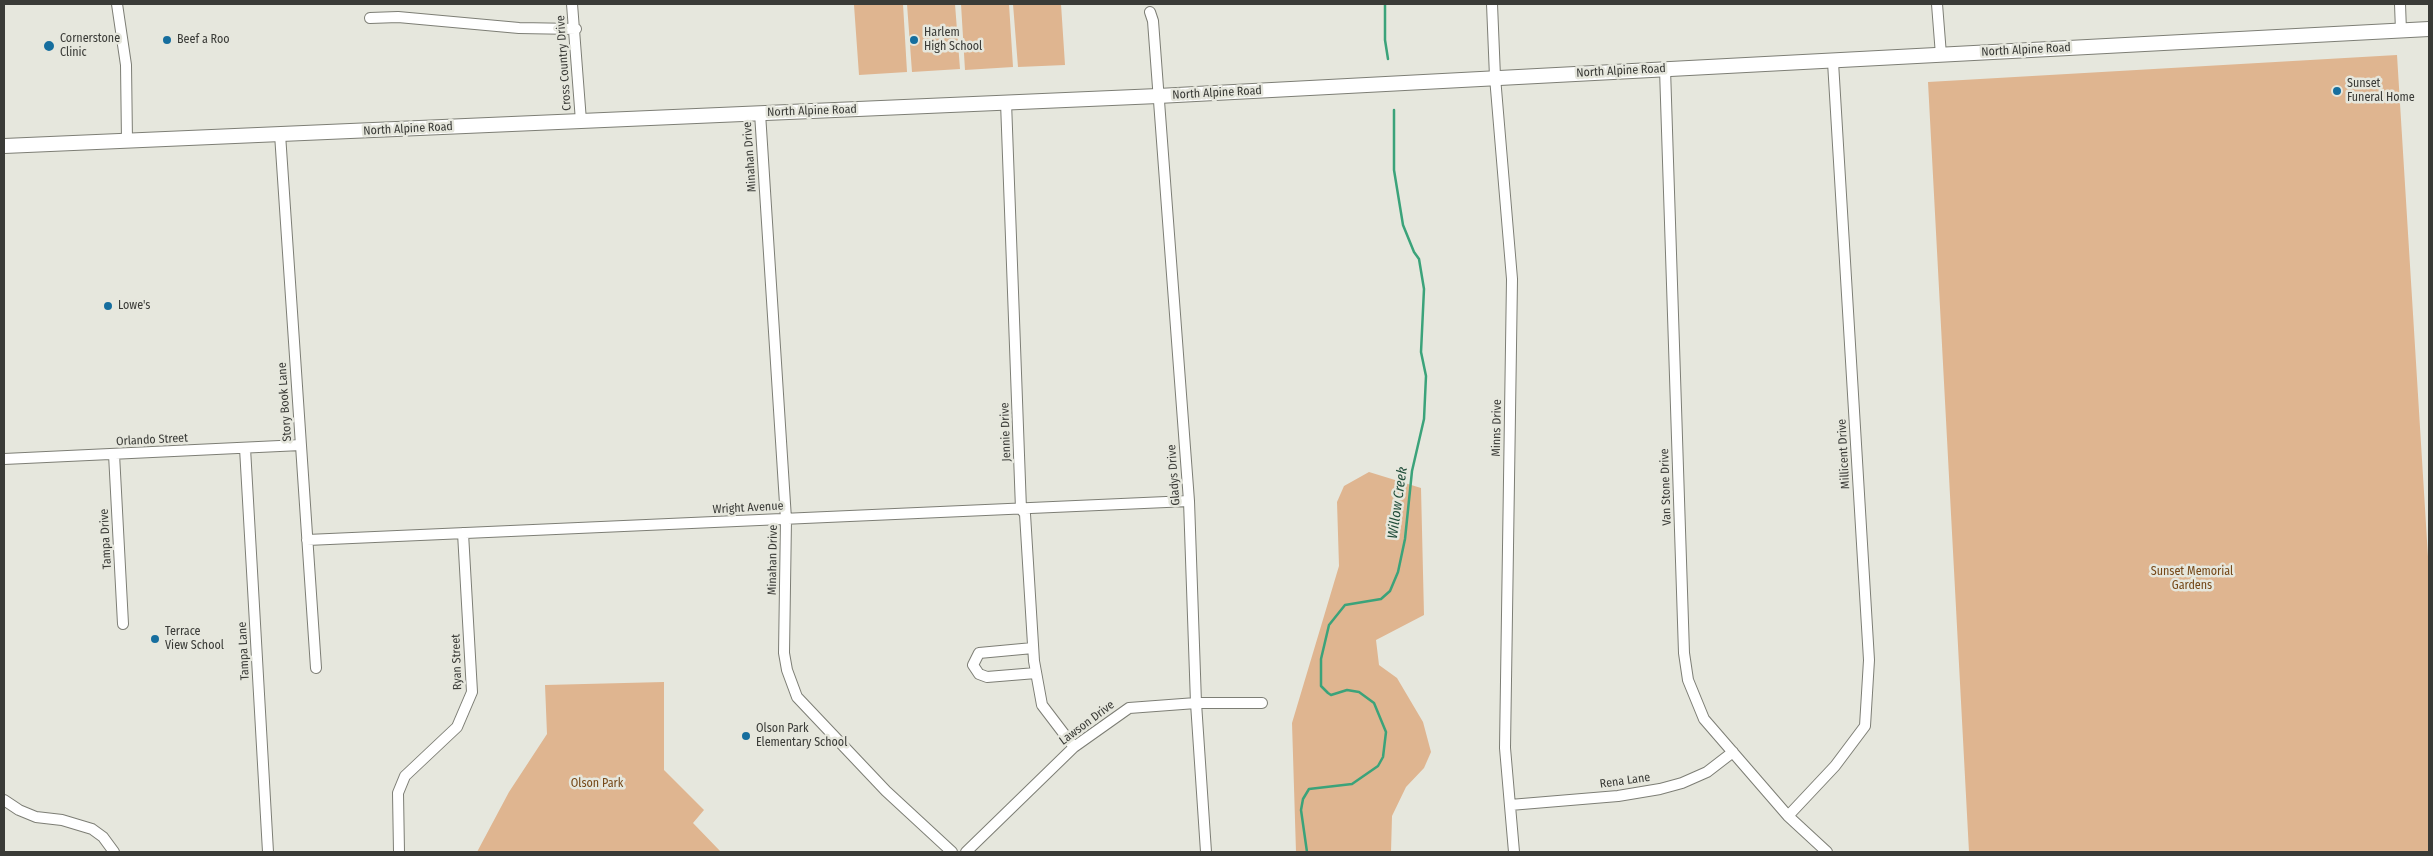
<!DOCTYPE html>
<html>
<head>
<meta charset="utf-8">
<style>
  body { margin:0 }
  #map { position:relative; width:2433px; height:856px; overflow:hidden; background:#e6e7dd; font-family:"Fira Sans Condensed",sans-serif }
  canvas { display:block }
  .frame { position:absolute; inset:0; border:5px solid #3a3b37; pointer-events:none }
</style>
</head>
<body>
<div id="map">
<canvas width="2433" height="856"></canvas>
<div class="frame"></div>
</div>
<script>
const g = document.querySelector('canvas').getContext('2d');
g.lineJoin = 'round';
function fillPath(path, color) { g.fillStyle = color; g.fill(path, 'evenodd'); }
const toPath = rows => new Path2D(rows.map(r => 'M' + r).join(''));
function trace(path, color, width, dash) { g.strokeStyle = color; g.lineWidth = width; g.lineCap = dash ? 'butt' : 'round'; g.setLineDash(dash || []); g.stroke(path); }
function drawText(font, color, halo, rows, align = 'center') {
  g.font = font + ' "Fira Sans Condensed",sans-serif'; g.lineWidth = 5; g.setLineDash([]); g.textBaseline = 'middle'; g.strokeStyle = halo; g.fillStyle = color; for (const [text, x, y, turn = 0] of rows) {
    g.save(); g.translate(x, y); g.rotate((+turn || 0) * Math.PI / 180); g.textAlign = isNaN(turn) ? turn : align; if (halo) g.strokeText(text, 0, 0); g.fillText(text, 0, 0); g.restore();
  }
}
const green = toPath([
  [903,4,907,72,859,75,854,5],
  [907,4,955,4,960,69,912,72],
  [961,4,1009,4,1013,67,965,70],
  [1013,4,1061,4,1065,65,1018,67],
  [2397,55,2429,573,2429,852,1969,852,1928,82],
  [1369,472,1421,488,1424,615,1376,640,1379,665,1397,678,1423,722,1431,752,1424,768,1406,787,1392,816,1391,852,1296,852,1292,723,1339,566,1337,502,1344,486],
  [664,682,664,770,704,810,693,823,721,852,477,852,509,792,547,734,545,685]
]);
const stream = toPath([
  [1385,4,1385,40,1388,59],
  [1307,852,1301,810,1303,799,1309,789,1352,784,1378,766,1383,757,1386,732,1374,703,1359,692,1347,690,1331,695,1328,693,1321,686,1321,659,1329,625,1345,605,1381,599,1390,591,1398,572,1405,539,1412,471,1424,419,1426,376,1421,352,1424,289,1419,259,1414,252,1403,225,1394,170,1394,110]
]);
const street = toPath([
  [117,4,126,65,127,141],
  [572,4,581,121],
  [1492,4,1495,77,1512,279,1505,748,1514,852],
  [1937,4,1941,55],
  [2400,4,2401,31],
  [1150,12,1153,21,1189,501,1196,703,1206,852],
  [370,18,398,17,519,28,576,29],
  [1665,69,1684,653,1688,680,1704,719,1788,816,1827,852],
  [1006,102,1021,509,1025,514,1034,661,1042,705,1074,747],
  [760,113,786,519,784,653,787,670,797,697,886,791,952,852],
  [280,134,316,668],
  [245,448,268,852],
  [114,454,123,624],
  [4,459,301,445],
  [307,540,1189,501],
  [1033,648,979,653,973,665,979,674,987,677,1036,673],
  [4,800,19,810,36,817,62,820,92,829,103,837,114,852],
  [1510,805,1618,796,1660,789,1682,783,1707,772,1733,752],
  [1788,816,1835,766,1865,726,1869,660,1833,62],
  [399,852,398,793,405,776,457,727,472,692,463,533],
  [966,852,1074,747,1129,708,1196,703,1262,703]
]);
const secondary = toPath([
  [4,146,1158,96,2429,29]
]);
const markers = [
  [167,40,5,"#166e9e"],
  [914,40,5,"#166e9e"],
  [49,46,6,"#166e9e"],
  [2337,91,5,"#166e9e"],
  [108,306,5,"#166e9e"],
  [155,639,5,"#166e9e"],
  [746,736,5,"#166e9e"]
];
const poiNames = [
  ["Harlem",924,33],
  ["High School",924,47],
  ["Cornerstone",60,39],
  ["Clinic",60,53],
  ["Beef a Roo",177,40],
  ["Sunset",2347,84],
  ["Funeral Home",2347,98],
  ["Lowe's",118,306],
  ["Terrace",165,632],
  ["View School",165,646],
  ["Olson Park",756,729],
  ["Elementary School",756,743]
];
const streetNames = [
  ["North Alpine Road",2026,50,-3],
  ["Cross Country Drive",564,63,-94],
  ["North Alpine Road",1621,71,-3],
  ["North Alpine Road",1217,93,-3],
  ["North Alpine Road",812,111,-2],
  ["North Alpine Road",408,129,-3],
  ["Minahan Drive",750,157,-94],
  ["Story Book Lane",285,402,-94],
  ["Minns Drive",1497,428,-89],
  ["Jennie Drive",1006,432,-92],
  ["Orlando Street",152,440,-3],
  ["Millicent Drive",1844,454,-93],
  ["Gladys Drive",1174,475,-94],
  ["Van Stone Drive",1666,487,-92],
  ["Wright Avenue",748,508,-3],
  ["Tampa Drive",106,539,-93],
  ["Minahan Drive",773,560,-89],
  ["Tampa Lane",244,651,-93],
  ["Ryan Street",457,662,-92],
  ["Lawson Drive",1087,723,-37],
  ["Rena Lane",1625,781,-8]
];
const parkNames = [
  ["Sunset Memorial",2192,572],
  ["Gardens",2192,586],
  ["Olson Park",597,784]
];
const waterNames = [
  ["Willow Creek",1398,503,-82]
];
fillPath(green, '#dfb590');
trace(stream, '#3ba37a', 2.5);
trace(street, '#7d7e75', 12);
trace(secondary, '#7d7e75', 16);
trace(street, '#fff', 10);
trace(secondary, '#fff', 14);
for (const [x, y, r, color] of markers) { const dot = new Path2D(); dot.arc(x, y, r, 0, 2 * Math.PI); g.fillStyle = color; g.fill(dot); trace(dot, '#e6e7dd', 2); }
drawText('12px', '#3a3b37', '#e6e7dd', poiNames, 'left');
drawText('12px', '#3a3b37', '#e6e7dd', streetNames);
drawText('12px', '#754818', '#e6e7dd', parkNames);
drawText('italic 14px', '#214d3a', '#e6e7dd', waterNames);
</script>
</body>
</html>
